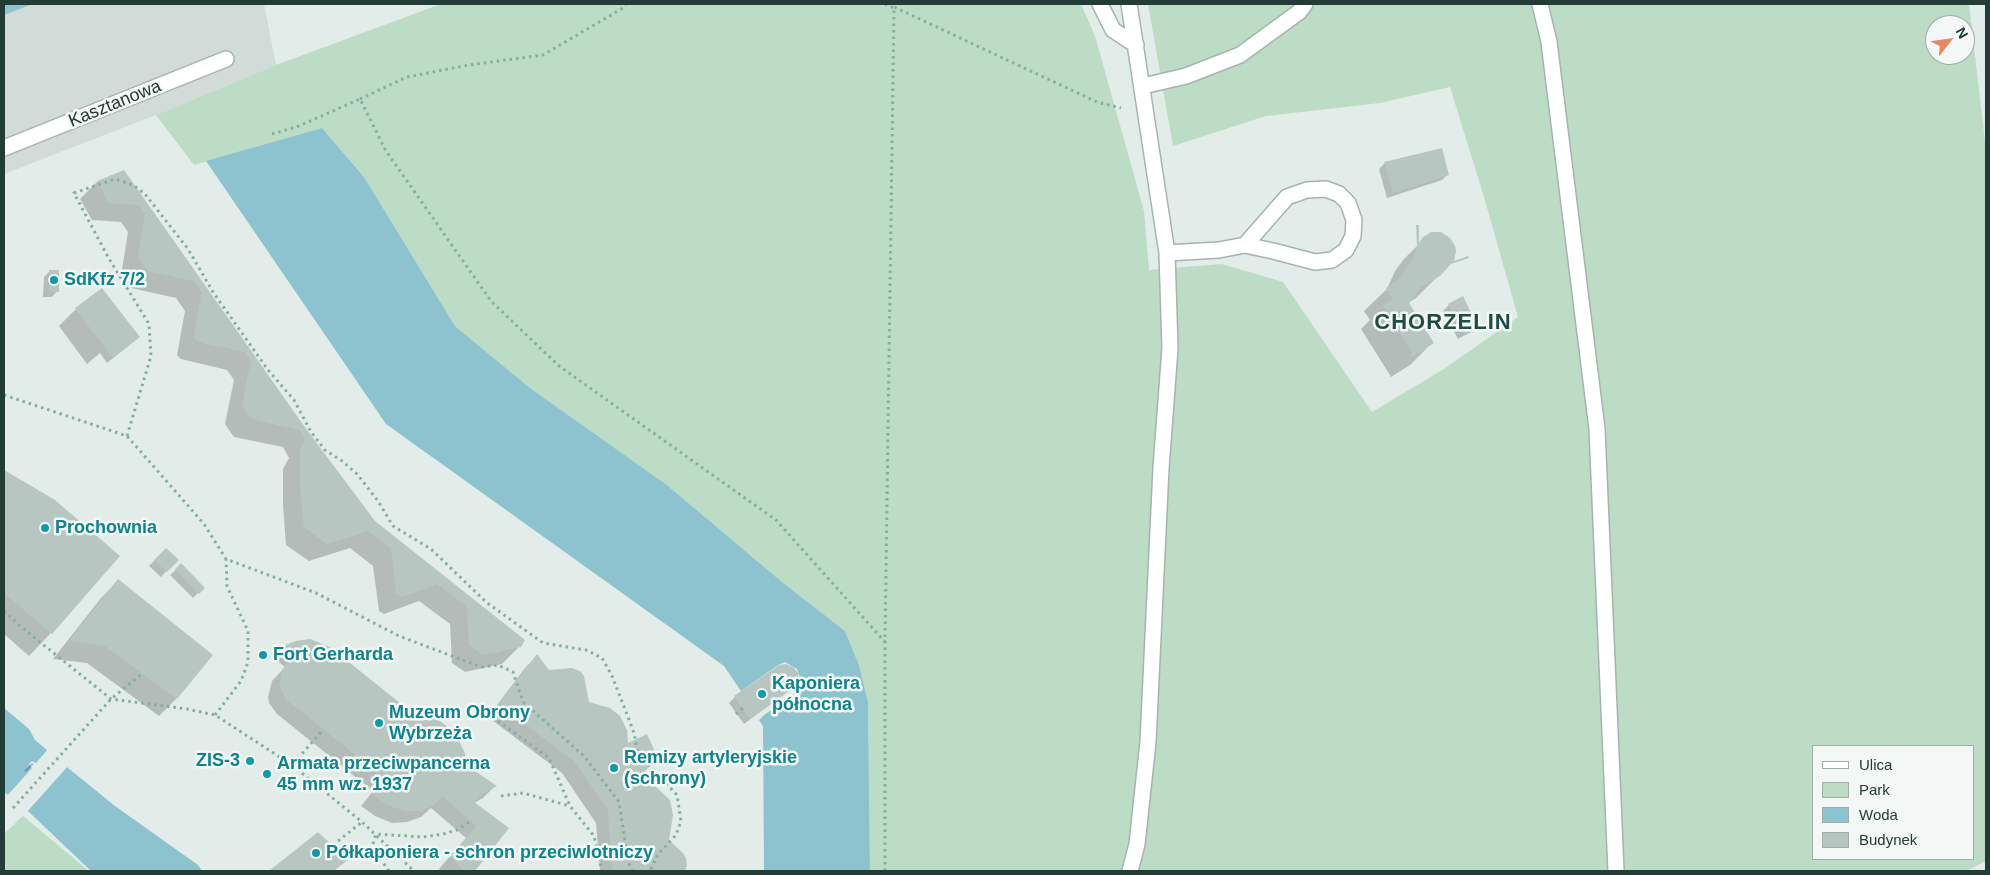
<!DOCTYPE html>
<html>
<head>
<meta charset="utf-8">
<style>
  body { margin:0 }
  #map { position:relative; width:1990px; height:875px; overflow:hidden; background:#e2ece8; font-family:Helvetica,sans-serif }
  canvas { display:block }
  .frame { position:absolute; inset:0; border:5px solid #233c36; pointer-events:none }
  .legend { position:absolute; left:1812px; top:745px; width:162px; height:115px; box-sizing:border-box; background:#f3f8f6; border:1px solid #a0ada9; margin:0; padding:6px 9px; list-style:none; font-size:15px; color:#233c36 }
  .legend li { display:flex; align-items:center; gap:10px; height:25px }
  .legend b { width:25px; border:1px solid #a0ada9 }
  .north { position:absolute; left:1925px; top:15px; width:50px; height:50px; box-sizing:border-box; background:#f3f8f6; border:1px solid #a0ada9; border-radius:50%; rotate:60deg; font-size:14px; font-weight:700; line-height:20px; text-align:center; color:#233c36 }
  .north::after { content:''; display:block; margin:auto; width:18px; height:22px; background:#ea8662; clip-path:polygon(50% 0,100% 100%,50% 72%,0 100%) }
</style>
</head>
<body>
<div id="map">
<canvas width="1990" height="875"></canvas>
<div class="frame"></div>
<ul class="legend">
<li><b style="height:6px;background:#fff"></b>Ulica</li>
<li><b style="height:14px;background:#bcdcc5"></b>Park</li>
<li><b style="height:14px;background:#8dc3ce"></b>Woda</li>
<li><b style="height:14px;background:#b8c6c1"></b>Budynek</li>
</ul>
<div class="north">N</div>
</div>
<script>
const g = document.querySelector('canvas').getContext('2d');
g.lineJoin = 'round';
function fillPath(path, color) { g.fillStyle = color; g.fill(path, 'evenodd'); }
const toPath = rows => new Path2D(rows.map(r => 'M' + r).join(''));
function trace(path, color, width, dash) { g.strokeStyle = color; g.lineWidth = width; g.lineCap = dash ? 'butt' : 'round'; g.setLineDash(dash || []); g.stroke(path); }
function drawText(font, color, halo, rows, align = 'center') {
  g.font = font + ' Helvetica,sans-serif'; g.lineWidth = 5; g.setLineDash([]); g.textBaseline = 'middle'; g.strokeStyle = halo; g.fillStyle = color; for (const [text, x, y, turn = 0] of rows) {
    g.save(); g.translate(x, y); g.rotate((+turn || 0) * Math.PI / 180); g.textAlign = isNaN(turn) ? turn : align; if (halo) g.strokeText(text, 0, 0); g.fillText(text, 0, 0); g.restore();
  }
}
const built = toPath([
  [33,4,264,4,276,65,156,115,4,174,4,15]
]);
const green = toPath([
  [441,4,1081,4,1095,36,1144,211,1149,270,1222,264,1283,282,1372,412,1444,369,1518,317,1484,197,1450,87,1380,103,1266,116,1173,146,1148,4,1969,4,1986,150,1986,861,1966,871,870,871,868,702,859,665,845,631,782,582,667,485,530,388,455,326,364,177,322,128,194,165,156,115,276,65],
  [1935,25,1965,25,1965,55,1935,55],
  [1814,746,1974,746,1974,859,1814,859],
  [23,816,89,871,4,871,4,834]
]);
const water = toPath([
  [4,4,33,4,4,15],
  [322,128,364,177,455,326,530,388,667,485,782,582,845,631,859,665,868,702,870,871,764,871,763,726,759,720,764,715,793,695,800,687,800,678,797,669,785,662,778,665,741,691,724,666,386,424,206,161],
  [4,708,29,729,35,740,73,772,115,806,198,865,202,871,91,871,30,813,4,792]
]);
const pier = toPath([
  [49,748,69,765,26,813,6,797,32,768,29,764,32,761,36,763]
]);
const shadow = toPath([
  [1385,163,1448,174,1442,180,1387,198,1379,169],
  [123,171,303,427,374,522,520,646,502,664,465,672,452,663,450,624,419,601,384,614,379,611,373,566,350,548,309,561,286,545,283,505,283,469,289,458,283,447,234,437,225,424,234,380,227,370,181,359,177,355,185,311,176,298,131,288,121,276,128,232,121,222,92,220,80,199,97,182],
  [1427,236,1451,263,1416,298,1408,303,1432,343,1410,365,1391,377,1361,329,1370,320,1364,311,1387,289,1395,271,1404,259],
  [50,271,57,291,52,297,43,297,44,277],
  [1449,305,1477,326,1471,332,1458,339,1443,311],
  [76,309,132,343,107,363,100,353,87,364,59,326],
  [4,471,54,501,118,556,51,633,29,656,4,634],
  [166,549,177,560,161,577,149,566],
  [181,565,203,588,193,598,170,575],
  [118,581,176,699,159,716,87,663,53,659,101,598],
  [300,641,464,765,495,786,483,798,474,803,508,828,473,871,441,871,439,869,466,838,431,808,421,817,407,822,392,823,375,816,361,806,373,791,277,714,269,703,268,697,272,681,285,667,274,658,286,646],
  [537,656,549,671,588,703,626,745,640,774,667,840,684,871,600,871,596,823,562,773,488,717,525,668],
  [783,665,792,688,744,724,729,703,735,697],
  [32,763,34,764,26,772,24,771],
  [318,834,346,860,334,871,271,871]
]);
const building = toPath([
  [1442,148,1449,175,1393,193,1384,162],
  [124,170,304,426,375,521,525,640,521,647,483,655,469,645,467,606,437,584,402,597,396,593,391,548,368,531,327,544,304,527,300,486,300,451,305,440,300,430,252,419,242,406,251,361,245,352,198,342,194,337,202,293,194,281,148,271,138,258,145,214,139,205,109,203,97,181],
  [1416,225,1419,225,1419,243,1422,238,1431,232,1441,232,1450,238,1455,246,1456,251,1454,261,1468,256,1469,258,1451,264,1440,276,1421,287,1409,303,1434,343,1411,357,1410,356,1413,354,1384,307,1378,309,1393,299,1386,288,1399,279,1411,262,1417,247],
  [49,270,59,270,59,292,49,291],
  [102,288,140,337,113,358,75,308],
  [1463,296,1478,327,1464,334,1448,304],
  [4,470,55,500,120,556,52,634,4,593],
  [166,548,179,560,167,572,154,560],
  [181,563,205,588,199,594,175,569],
  [118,579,213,655,177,699,105,646,69,641],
  [310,639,330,647,420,719,427,711,449,728,459,741,465,753,466,765,497,786,482,794,474,802,509,828,475,871,464,871,450,856,477,826,443,797,432,806,420,811,405,811,387,805,372,793,384,778,286,699,280,686,281,675,284,667,290,660,298,656,285,645,296,641],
  [537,654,549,670,572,668,580,671,584,676,589,702,610,708,620,716,627,730,628,743,647,734,658,758,642,774,670,800,673,815,669,840,683,853,686,858,687,865,685,871,612,871,608,810,574,761,499,704],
  [786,664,793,667,798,673,798,681,795,687,750,719,734,696,779,665],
  [318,832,348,860,333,871,269,871]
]);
const path = toPath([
  [885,4,894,8],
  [360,99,407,77,469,65,543,55,623,8,626,4],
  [272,134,299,126,360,99,386,151,491,301,559,366,776,520,885,642],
  [4,395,127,436,204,524,226,559,316,593,399,636,481,667,498,665,513,672,523,702,584,756,619,802,628,861,632,871],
  [127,436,151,356,149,324,108,257,74,193,115,179,133,185,145,194,188,249,213,292,268,370,294,400,311,432,325,450,342,461,357,474,378,501,393,526,431,549,486,602,543,643,586,650,602,658,612,676,625,709,634,733,638,753,677,795,681,821,676,835,658,854,651,869,652,871],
  [4,611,20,626,111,699,187,709,215,715,292,765,323,730],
  [736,714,743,708],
  [215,715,241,681,248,662,248,631,227,586,226,559],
  [498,721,549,758,570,806,594,836,602,871],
  [292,765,362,822,414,871],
  [501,796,523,793,570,806],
  [13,808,111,699,143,673],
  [333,845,362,822],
  [389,871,372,847,376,834,423,837,443,834,457,830,469,822],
  [885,871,885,643,894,7,1097,102,1121,108]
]);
const minor = toPath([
  [1100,4,1113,30,1136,45],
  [1129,4,1167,253,1170,348,1161,468,1148,742,1137,844,1130,871],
  [1540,4,1549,42,1597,429,1616,871],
  [1143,86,1186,76,1240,55,1299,12,1305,4],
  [4,148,226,59],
  [1167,253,1219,250,1245,245,1273,251,1315,262,1332,260,1346,250,1353,236,1354,220,1348,203,1339,194,1326,189,1307,190,1287,197,1245,245]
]);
const markers = [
  [54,280,5,"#0f9aa8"],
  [45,528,5,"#0f9aa8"],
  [263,655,5,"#0f9aa8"],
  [762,694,5,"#0f9aa8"],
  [379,723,5,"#0f9aa8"],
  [250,761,5,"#0f9aa8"],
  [614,768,5,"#0f9aa8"],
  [267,774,5,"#0f9aa8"],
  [316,853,5,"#0f9aa8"]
];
const streetNames = [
  ["Kasztanowa",115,104,-22]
];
const cultureNames = [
  ["SdKfz 7/2",64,280],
  ["Prochownia",55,528],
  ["Fort Gerharda",273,655],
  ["Kaponiera",772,684],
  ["północna",772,705],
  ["Muzeum Obrony",389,713],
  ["Wybrzeża",389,734],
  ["Remizy artyleryjskie",624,758],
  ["(schrony)",624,779],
  ["ZIS-3",240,761,"right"],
  ["Armata przeciwpancerna",277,764],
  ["45 mm wz. 1937",277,785],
  ["Półkaponiera - schron przeciwlotniczy",326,853]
];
const districtNames = [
  ["CHORZELIN",1443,323]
];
fillPath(built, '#d1dbd7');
fillPath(green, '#bcdcc5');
fillPath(water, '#8dc3ce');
fillPath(pier, '#e2ece8');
fillPath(shadow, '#0003');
fillPath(building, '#b8c6c1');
trace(minor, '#a5b4af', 18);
trace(path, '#84aea1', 3, [2.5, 4]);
trace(minor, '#fff', 15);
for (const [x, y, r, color] of markers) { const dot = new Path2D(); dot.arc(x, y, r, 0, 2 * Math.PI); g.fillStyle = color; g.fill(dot); trace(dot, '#f3f8f6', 2); }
drawText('18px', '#233c36', '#f3f8f6', streetNames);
drawText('bold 18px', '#0d838f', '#f3f8f6', cultureNames, 'left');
g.letterSpacing = '1px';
drawText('bold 22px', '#204d43', '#f3f8f6', districtNames);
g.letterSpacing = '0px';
</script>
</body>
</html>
